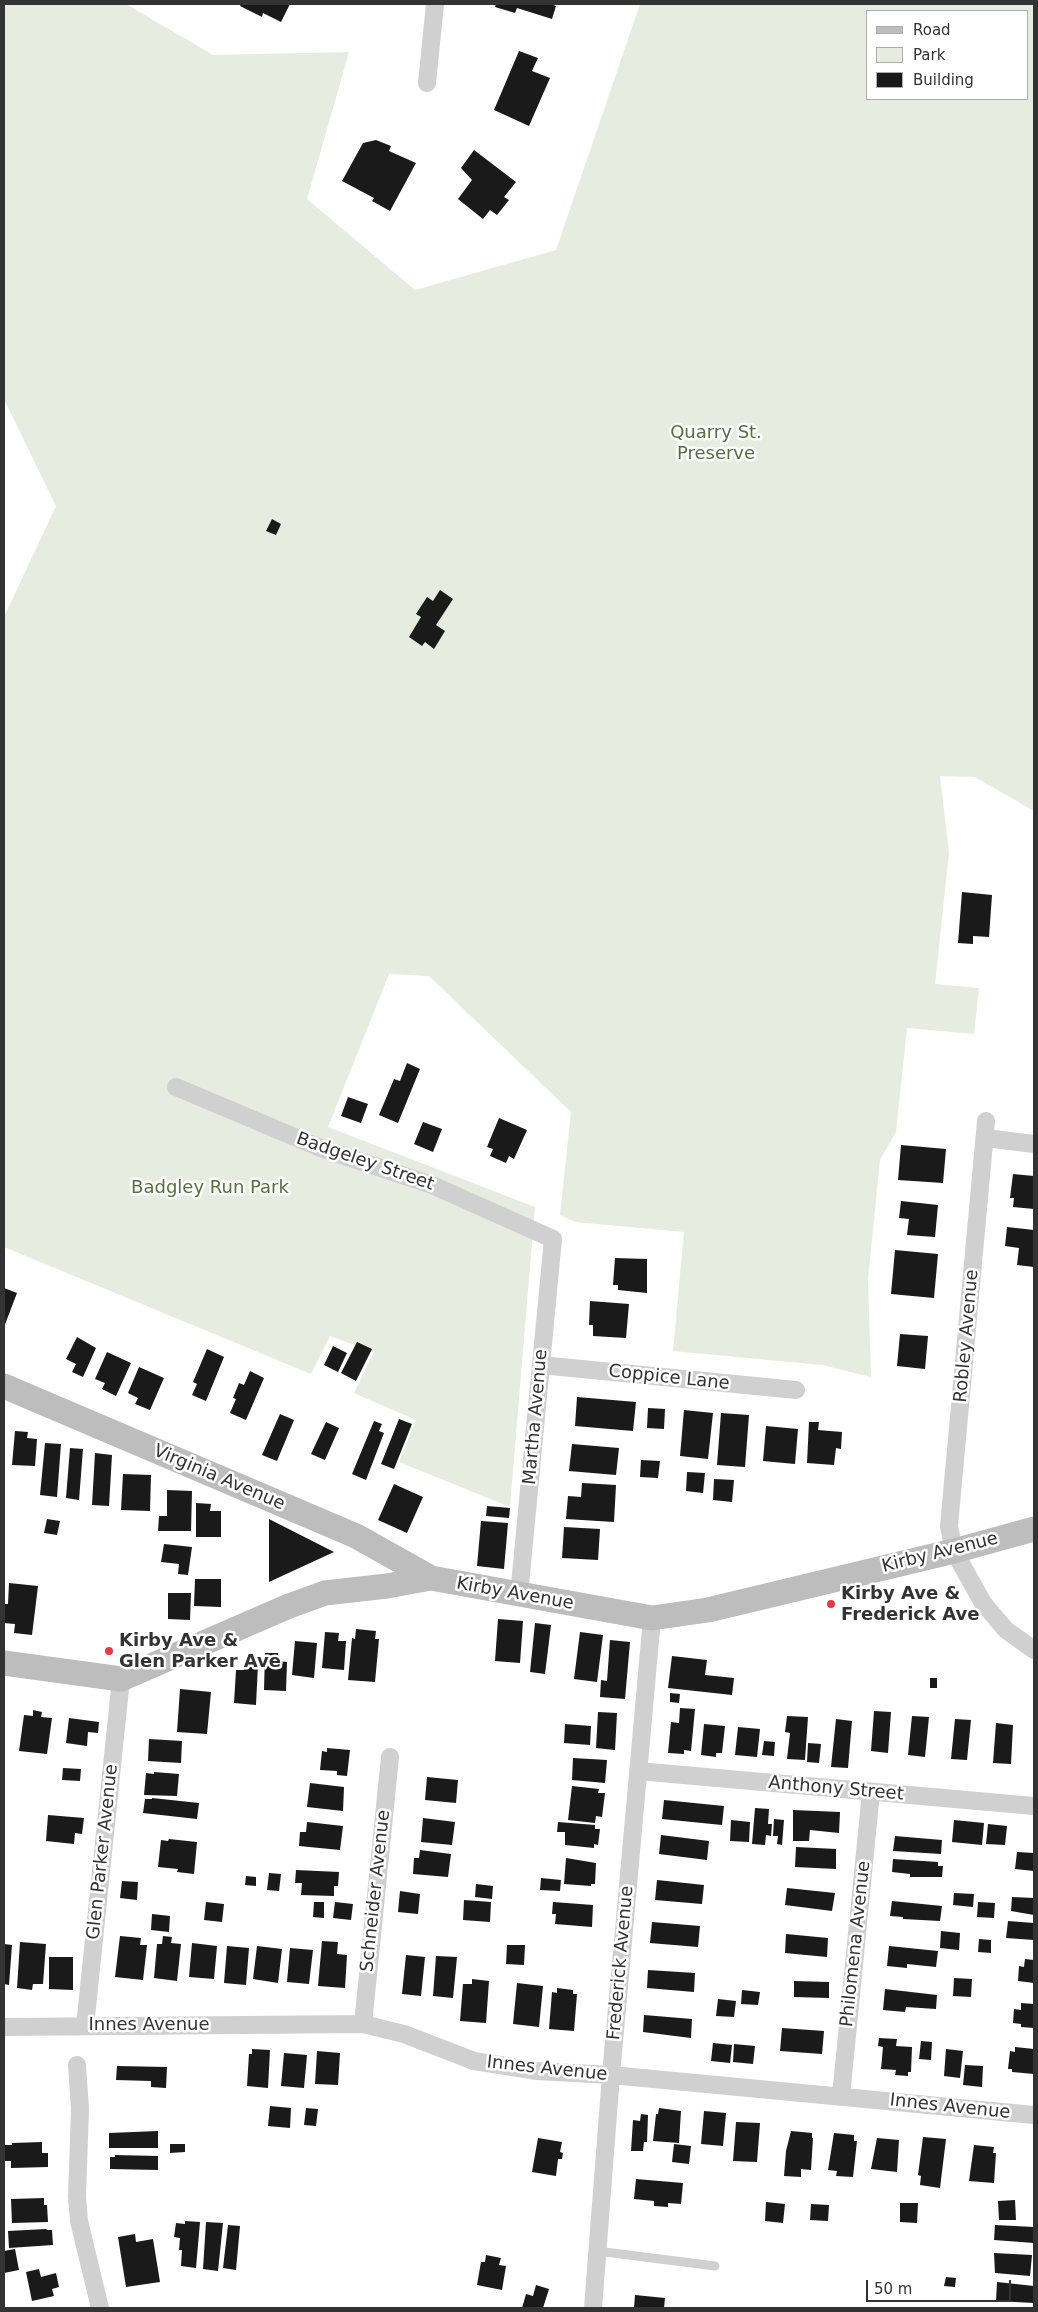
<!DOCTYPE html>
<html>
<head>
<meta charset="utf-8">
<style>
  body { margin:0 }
  #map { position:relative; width:1038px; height:2312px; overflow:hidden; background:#fff; font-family:"DejaVu Sans",sans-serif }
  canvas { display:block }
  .frame { position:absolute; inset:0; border:5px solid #333; pointer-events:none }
  .legend { position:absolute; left:866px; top:10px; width:162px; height:90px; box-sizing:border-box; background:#fff; border:1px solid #adadad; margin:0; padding:6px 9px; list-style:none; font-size:15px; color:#333 }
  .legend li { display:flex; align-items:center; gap:10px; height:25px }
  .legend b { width:25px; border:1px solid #adadad }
  .scale { position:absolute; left:866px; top:2280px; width:145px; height:22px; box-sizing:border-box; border:2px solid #333; border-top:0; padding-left:6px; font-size:15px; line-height:18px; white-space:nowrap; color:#333; -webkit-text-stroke:4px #fff; paint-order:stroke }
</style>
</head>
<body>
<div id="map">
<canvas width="1038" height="2312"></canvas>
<div class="frame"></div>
<ul class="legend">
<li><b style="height:6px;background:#bdbdbd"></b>Road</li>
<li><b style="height:14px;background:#e6ecdf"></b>Park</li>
<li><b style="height:14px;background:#1a1a1a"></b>Building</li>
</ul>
<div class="scale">50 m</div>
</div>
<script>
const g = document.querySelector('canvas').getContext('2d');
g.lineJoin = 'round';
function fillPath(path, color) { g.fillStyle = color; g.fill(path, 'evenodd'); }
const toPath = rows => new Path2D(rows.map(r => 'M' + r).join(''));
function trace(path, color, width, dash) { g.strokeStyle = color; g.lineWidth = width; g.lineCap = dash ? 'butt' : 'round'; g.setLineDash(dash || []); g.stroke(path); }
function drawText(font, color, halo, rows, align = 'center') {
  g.font = font + ' "DejaVu Sans",sans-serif'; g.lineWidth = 5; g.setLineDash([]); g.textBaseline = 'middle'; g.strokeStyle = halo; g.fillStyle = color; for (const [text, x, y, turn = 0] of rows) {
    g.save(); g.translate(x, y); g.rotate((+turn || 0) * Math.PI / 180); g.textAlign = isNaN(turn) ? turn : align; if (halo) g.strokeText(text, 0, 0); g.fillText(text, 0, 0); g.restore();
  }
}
const green = toPath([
  [4,4,126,4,213,55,349,52,307,199,415,290,556,250,640,4,1034,4,1034,811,975,777,940,776,949,853,935,984,979,988,974,1034,907,1028,896,1132,880,1160,868,1279,871,1377,822,1365,673,1351,684,1232,575,1222,560,1215,571,1112,429,976,389,974,328,1127,535,1207,510,1507,399,1462,416,1420,354,1393,374,1352,330,1336,311,1374,4,1247,4,617,56,506,4,399],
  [867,11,1027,11,1027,99,867,99]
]);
const building = toPath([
  [241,4,290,4,281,22,263,13,262,17,240,6],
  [496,4,551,4,556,6,552,19,517,8,515,13,495,7],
  [519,51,538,58,532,71,550,78,529,126,494,110],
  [376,140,391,146,389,151,416,163,390,211,372,201,374,198,342,181,363,143],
  [474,150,516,182,504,197,509,200,497,215,490,210,483,219,458,199,472,180,461,168],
  [272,519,281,524,276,535,266,531],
  [440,590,453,599,436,625,445,631,434,649,425,642,422,646,409,637,421,617,416,614,427,597,433,601],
  [962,892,992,895,989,937,973,936,973,944,958,943],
  [407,1063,420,1069,398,1123,379,1115,394,1079,400,1081],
  [348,1097,368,1104,361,1123,341,1116],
  [499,1118,527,1130,514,1159,509,1156,506,1163,490,1156,493,1149,487,1147],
  [423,1122,442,1129,433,1152,414,1144],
  [901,1145,946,1149,943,1183,898,1180],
  [1013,1174,1034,1176,1034,1209,1013,1207,1014,1198,1010,1198],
  [901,1201,938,1205,935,1237,907,1235,909,1219,899,1218],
  [1007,1227,1034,1230,1034,1267,1017,1265,1019,1248,1005,1246],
  [895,1250,938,1254,934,1298,891,1294],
  [615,1258,647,1259,647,1293,618,1290,618,1285,613,1285],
  [4,1288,17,1293,4,1327],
  [590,1301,629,1304,626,1338,593,1336,593,1325,589,1325],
  [900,1334,928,1336,925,1369,897,1366],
  [77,1337,96,1348,83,1377,72,1372,76,1364,66,1359],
  [357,1342,372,1349,356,1381,341,1373],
  [333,1346,347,1353,338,1372,324,1365],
  [207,1349,224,1357,206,1401,192,1395,197,1384,193,1382],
  [107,1352,131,1363,116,1396,102,1389,105,1383,95,1379],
  [139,1367,164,1378,150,1410,135,1404,138,1398,128,1393],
  [250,1371,264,1378,246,1420,230,1413,236,1399,233,1398,239,1383,244,1385],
  [577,1397,636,1402,633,1431,575,1426],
  [648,1408,665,1409,664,1429,647,1428],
  [684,1410,713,1413,708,1459,680,1456],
  [721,1413,749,1415,745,1467,717,1465],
  [280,1414,294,1420,277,1461,262,1455],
  [399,1419,412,1424,394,1469,381,1464],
  [374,1421,382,1424,379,1431,384,1433,366,1480,352,1474],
  [326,1422,339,1428,325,1460,311,1454],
  [809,1422,819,1422,818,1430,842,1432,841,1449,836,1448,834,1465,807,1463],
  [766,1426,798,1429,795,1464,763,1461],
  [15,1431,28,1432,27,1438,37,1439,35,1466,12,1465],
  [45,1443,61,1444,57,1497,40,1495],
  [572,1444,619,1448,616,1475,569,1471],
  [70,1448,83,1449,79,1500,66,1498],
  [95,1453,112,1455,109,1506,92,1505],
  [641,1460,660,1461,658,1478,640,1477],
  [687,1472,705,1473,703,1493,686,1491],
  [123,1474,151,1475,150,1511,121,1510],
  [714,1479,734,1480,732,1502,713,1500],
  [582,1483,616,1485,614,1522,566,1519,568,1496,581,1497],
  [394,1484,423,1497,407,1533,378,1520],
  [167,1490,192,1491,191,1531,158,1531,159,1516,167,1516],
  [196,1503,211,1504,210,1511,221,1511,221,1537,196,1537],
  [487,1506,510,1508,509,1518,486,1516],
  [47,1519,60,1521,57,1535,44,1533],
  [269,1519,334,1552,269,1582],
  [481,1521,508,1523,504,1569,477,1566],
  [564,1527,600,1529,598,1560,562,1558],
  [164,1544,192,1547,188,1575,178,1574,179,1564,161,1562],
  [195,1579,221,1579,221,1607,194,1606],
  [9,1583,38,1586,32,1635,14,1633,15,1624,4,1623,4,1604,8,1604],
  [168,1593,191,1593,190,1620,168,1619],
  [498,1619,523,1621,520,1663,495,1661],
  [535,1623,551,1625,545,1674,530,1672],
  [356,1629,376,1631,375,1639,379,1639,375,1682,348,1680,352,1638,355,1639],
  [325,1632,339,1633,338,1641,346,1641,344,1670,322,1668],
  [580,1632,603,1635,597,1682,574,1679],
  [610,1640,630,1642,625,1699,600,1697,601,1680,607,1681],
  [295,1641,317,1643,314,1678,292,1675],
  [265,1653,278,1653,278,1661,287,1662,286,1691,264,1690],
  [672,1656,707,1660,705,1675,734,1678,732,1695,668,1688],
  [245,1663,258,1664,256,1705,234,1703,236,1670,244,1670],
  [930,1678,937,1678,937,1688,930,1688],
  [180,1689,211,1692,207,1734,177,1732],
  [670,1693,680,1694,679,1703,670,1702],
  [680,1708,695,1709,691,1751,684,1750,684,1754,668,1753,671,1722,679,1723],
  [33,1710,42,1712,41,1717,52,1718,47,1754,19,1751,24,1715,33,1716],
  [874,1711,891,1712,888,1753,871,1751],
  [598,1712,617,1713,615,1750,596,1748],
  [787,1716,808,1717,805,1760,787,1759,790,1733,785,1732],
  [912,1716,929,1717,925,1757,908,1755],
  [69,1718,99,1722,98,1733,88,1732,87,1746,66,1743],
  [836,1719,852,1721,848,1768,831,1767],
  [955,1719,971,1720,967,1760,951,1759],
  [996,1723,1013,1725,1011,1764,993,1763],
  [565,1724,591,1726,590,1745,564,1743],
  [704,1724,725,1726,722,1753,716,1753,716,1757,701,1755],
  [738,1727,760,1729,757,1757,735,1755],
  [149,1739,182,1741,181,1763,148,1761],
  [764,1741,775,1742,774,1756,762,1755],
  [808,1743,821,1744,819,1763,807,1762],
  [327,1748,350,1750,347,1776,337,1775,337,1771,320,1770,322,1751,327,1752],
  [573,1758,607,1760,605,1783,572,1780],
  [63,1768,81,1769,80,1781,62,1780],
  [154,1772,179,1774,177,1796,144,1795,146,1773,154,1774],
  [427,1777,458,1780,456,1803,425,1800],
  [310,1783,344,1787,343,1811,307,1807],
  [572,1786,599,1789,598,1793,605,1793,602,1817,596,1816,595,1823,568,1820],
  [152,1798,199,1803,197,1819,143,1813,145,1799,152,1799],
  [664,1800,724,1806,722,1825,662,1819],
  [755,1808,769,1809,768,1824,772,1824,771,1836,766,1835,765,1845,752,1844],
  [793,1810,840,1812,839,1833,810,1830,809,1841,793,1841],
  [48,1815,84,1818,82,1834,75,1833,74,1844,46,1841],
  [423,1818,455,1822,452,1845,421,1842],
  [774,1819,784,1820,782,1845,777,1844,778,1836,773,1836],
  [731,1820,750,1822,749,1842,730,1841],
  [954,1820,984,1823,982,1845,952,1842],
  [307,1822,343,1826,340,1850,299,1846,300,1832,306,1832],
  [558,1822,595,1825,595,1829,600,1829,598,1845,594,1844,594,1848,565,1845,565,1832,557,1832],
  [988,1824,1007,1826,1005,1845,986,1844],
  [661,1835,709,1841,707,1860,659,1854],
  [895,1836,942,1840,941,1854,893,1851],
  [169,1839,197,1842,194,1874,177,1872,178,1869,158,1867,161,1840,168,1841],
  [796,1847,836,1849,836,1869,795,1867],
  [420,1850,451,1854,448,1877,413,1874,414,1858,419,1858],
  [1017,1852,1034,1853,1034,1871,1015,1869],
  [566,1858,596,1863,595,1884,591,1884,591,1886,564,1884],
  [893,1859,938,1862,938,1866,943,1866,942,1877,910,1877,910,1874,892,1872],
  [296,1870,339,1872,338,1886,334,1886,334,1896,301,1895,302,1883,295,1883],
  [269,1873,281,1874,279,1891,267,1890],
  [246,1876,256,1877,256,1886,245,1885],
  [541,1878,561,1880,560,1891,540,1890],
  [657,1880,704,1885,702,1904,655,1900],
  [122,1881,138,1882,137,1900,120,1898],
  [476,1884,493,1886,492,1899,475,1897],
  [787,1888,835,1893,832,1911,785,1905],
  [400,1891,420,1894,418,1914,398,1912],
  [954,1893,974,1894,973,1907,953,1905],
  [1012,1897,1034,1898,1034,1915,1011,1911],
  [464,1900,491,1902,490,1922,463,1920],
  [892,1901,942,1906,940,1921,903,1919,903,1917,890,1916],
  [206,1902,224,1904,222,1922,204,1920],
  [314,1902,324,1902,324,1918,313,1917],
  [335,1902,353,1904,351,1920,333,1918],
  [553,1902,593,1905,592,1927,555,1924,556,1914,552,1914],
  [978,1902,995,1903,994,1918,977,1917],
  [152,1914,170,1916,169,1932,151,1930],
  [1008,1921,1034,1923,1034,1940,1006,1938],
  [652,1922,700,1926,698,1947,650,1943],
  [941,1931,960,1933,959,1950,940,1948],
  [786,1934,828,1938,827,1957,785,1953],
  [120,1936,141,1938,140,1945,147,1945,143,1980,115,1977],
  [163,1936,172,1937,171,1943,181,1944,177,1981,154,1978,157,1944,162,1944],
  [979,1939,991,1940,991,1953,978,1952],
  [322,1941,338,1942,337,1954,347,1955,345,1988,318,1986],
  [20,1942,46,1944,43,1984,33,1984,32,1990,17,1988],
  [192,1943,217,1946,214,1979,189,1977],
  [4,1944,12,1945,9,1985,4,1984],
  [507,1945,525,1945,524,1965,506,1964],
  [227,1946,249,1948,246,1985,224,1983],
  [257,1946,282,1949,278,1983,253,1979],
  [889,1946,938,1951,936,1967,907,1964,907,1968,887,1966],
  [290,1948,313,1950,309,1984,287,1982],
  [406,1955,425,1957,421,1996,402,1994],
  [436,1956,457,1957,453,1998,433,1996],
  [49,1957,73,1957,73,1990,49,1989],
  [1025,1959,1034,1960,1034,1983,1018,1981,1019,1966,1024,1967],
  [648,1970,695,1973,694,1992,647,1988],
  [954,1978,972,1979,971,1997,953,1996],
  [472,1979,489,1981,486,2023,460,2021,463,1984,472,1984],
  [794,1981,829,1982,829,1998,794,1997],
  [517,1983,543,1986,539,2027,513,2024],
  [557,1988,573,1990,573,1994,577,1994,574,2031,549,2029,552,1992,557,1993],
  [885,1989,937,1995,936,2009,906,2007,905,2012,883,2010],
  [742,1990,760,1992,758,2005,741,2004],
  [718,1999,736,2001,734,2017,716,2016],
  [1021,2003,1034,2004,1034,2028,1021,2027,1021,2024,1013,2023,1014,2009,1021,2010],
  [644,2015,692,2019,691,2038,643,2032],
  [782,2028,824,2031,822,2054,780,2051],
  [879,2038,897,2039,896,2046,912,2047,911,2072,908,2072,908,2076,895,2075,896,2070,881,2069,883,2047,878,2046],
  [921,2041,932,2042,931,2060,919,2059],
  [713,2043,732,2045,730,2063,711,2061],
  [734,2044,755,2046,753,2064,733,2062],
  [1015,2047,1034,2049,1034,2074,1012,2072,1012,2069,1008,2069,1010,2051,1015,2052],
  [252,2049,270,2050,268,2088,247,2086,249,2054,252,2054],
  [946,2049,963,2051,960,2078,944,2076],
  [317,2051,340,2053,338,2085,315,2084],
  [284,2053,307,2055,304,2088,281,2086],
  [965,2065,983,2066,982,2087,963,2085],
  [117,2066,167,2067,166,2088,151,2087,151,2081,116,2080],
  [270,2106,291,2108,290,2128,268,2126],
  [306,2108,318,2109,316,2126,304,2125],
  [659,2108,681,2111,679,2143,653,2141,656,2114,658,2114],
  [704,2111,726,2113,723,2146,701,2144],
  [641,2114,648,2115,647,2142,644,2142,643,2151,631,2151,633,2120,640,2121],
  [736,2122,760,2123,757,2162,733,2161],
  [158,2131,158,2148,109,2148,109,2133],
  [791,2131,812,2133,812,2138,813,2138,811,2170,801,2169,801,2177,784,2176,786,2151],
  [834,2133,854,2135,854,2141,857,2141,853,2177,836,2176,837,2171,828,2170],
  [923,2137,946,2139,940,2188,920,2185,921,2176,918,2175],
  [538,2138,562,2142,560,2152,563,2153,562,2159,558,2159,556,2176,532,2172],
  [877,2138,899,2140,897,2172,871,2169],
  [42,2142,42,2153,48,2153,48,2167,11,2168,11,2161,4,2161,4,2145,12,2145,12,2143],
  [170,2144,185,2144,185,2152,170,2153],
  [674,2144,691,2146,689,2164,672,2162],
  [974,2145,994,2147,993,2153,996,2153,994,2183,969,2181],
  [115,2155,158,2156,158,2170,110,2169,110,2157,115,2157],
  [636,2179,683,2183,681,2204,668,2203,668,2207,654,2206,654,2201,634,2199],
  [44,2198,44,2205,47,2205,48,2222,12,2223,11,2199],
  [1015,2200,1016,2220,999,2220,998,2201],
  [766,2202,785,2204,783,2223,765,2221],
  [900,2203,918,2203,917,2223,900,2222],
  [811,2204,829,2205,828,2221,810,2220],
  [185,2221,200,2222,196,2268,181,2266,182,2250,179,2250,180,2238,174,2237,176,2223,185,2224],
  [206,2222,223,2223,218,2271,203,2269],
  [228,2225,240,2226,236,2270,223,2268],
  [995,2225,1034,2227,1034,2243,994,2240],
  [46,2229,47,2230,52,2230,53,2245,9,2248,8,2231],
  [135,2234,136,2242,153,2239,160,2282,126,2287,118,2237],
  [15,2249,19,2270,4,2273,4,2251],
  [994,2253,1032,2255,1030,2276,995,2273],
  [486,2255,501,2258,499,2265,506,2266,502,2290,477,2285,481,2262,485,2262],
  [39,2269,41,2277,56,2273,59,2287,52,2289,54,2296,32,2301,26,2272],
  [946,2277,956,2278,955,2287,944,2286],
  [997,2282,1034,2286,1034,2303,996,2301],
  [536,2285,549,2289,543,2308,522,2308,526,2294,533,2296],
  [635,2295,665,2298,664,2308,634,2308]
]);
const lane = toPath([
  [597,2251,715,2266]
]);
const street = toPath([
  [427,83,435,4],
  [176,1087,323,1149,432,1185,553,1239,519,1595],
  [986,1121,949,1526,954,1551,983,1603,1006,1630,1034,1650],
  [986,1138,1034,1144],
  [541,1365,796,1390],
  [638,1771,1034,1806],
  [363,2024,390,1757],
  [85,2026,121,1679],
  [4,2027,363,2024,404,2034,474,2061,537,2071,611,2075,1034,2115],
  [77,2065,80,2109,77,2197,79,2221,100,2308],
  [841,2096,871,1792],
  [593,2308,611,2075,652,1618]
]);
const secondary = toPath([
  [4,1386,356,1536,431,1578],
  [4,1663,121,1679,289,1606,325,1593,387,1586,431,1578,652,1618,708,1610,954,1551,1034,1529]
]);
const markers = [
  [831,1604,5,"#e63946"],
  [109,1651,5,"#e63946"]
];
const parkNames = [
  ["Quarry St.",716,433],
  ["Preserve",716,454],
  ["Badgley Run Park",210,1188]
];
const streetNames = [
  ["Badgeley Street",365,1162,19],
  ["Robley Avenue",967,1336,-85],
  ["Coppice Lane",669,1378,6],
  ["Martha Avenue",536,1417,-85],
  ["Virginia Avenue",219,1478,23],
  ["Kirby Avenue",940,1553,-14],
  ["Kirby Avenue",515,1594,10],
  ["Anthony Street",836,1789,5],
  ["Glen Parker Avenue",103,1852,-84],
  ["Schneider Avenue",376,1891,-84],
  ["Philomena Avenue",856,1944,-84],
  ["Frederick Avenue",621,1963,-85],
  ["Innes Avenue",149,2025],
  ["Innes Avenue",547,2069,6],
  ["Innes Avenue",950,2107,6]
];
const poiNames = [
  ["Kirby Ave &",841,1594],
  ["Frederick Ave",841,1615],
  ["Kirby Ave &",119,1641],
  ["Glen Parker Ave",119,1662]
];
fillPath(green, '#e6ecdf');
fillPath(building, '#1a1a1a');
trace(lane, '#d0d0d0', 9);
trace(street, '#d0d0d0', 18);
trace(secondary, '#bdbdbd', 25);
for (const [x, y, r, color] of markers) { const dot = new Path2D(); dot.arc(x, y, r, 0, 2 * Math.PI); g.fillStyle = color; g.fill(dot); trace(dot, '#fff', 2); }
drawText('18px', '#56703f', '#fff', parkNames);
drawText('18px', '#333', '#fff', streetNames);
drawText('bold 18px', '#333', '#fff', poiNames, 'left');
</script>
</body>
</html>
